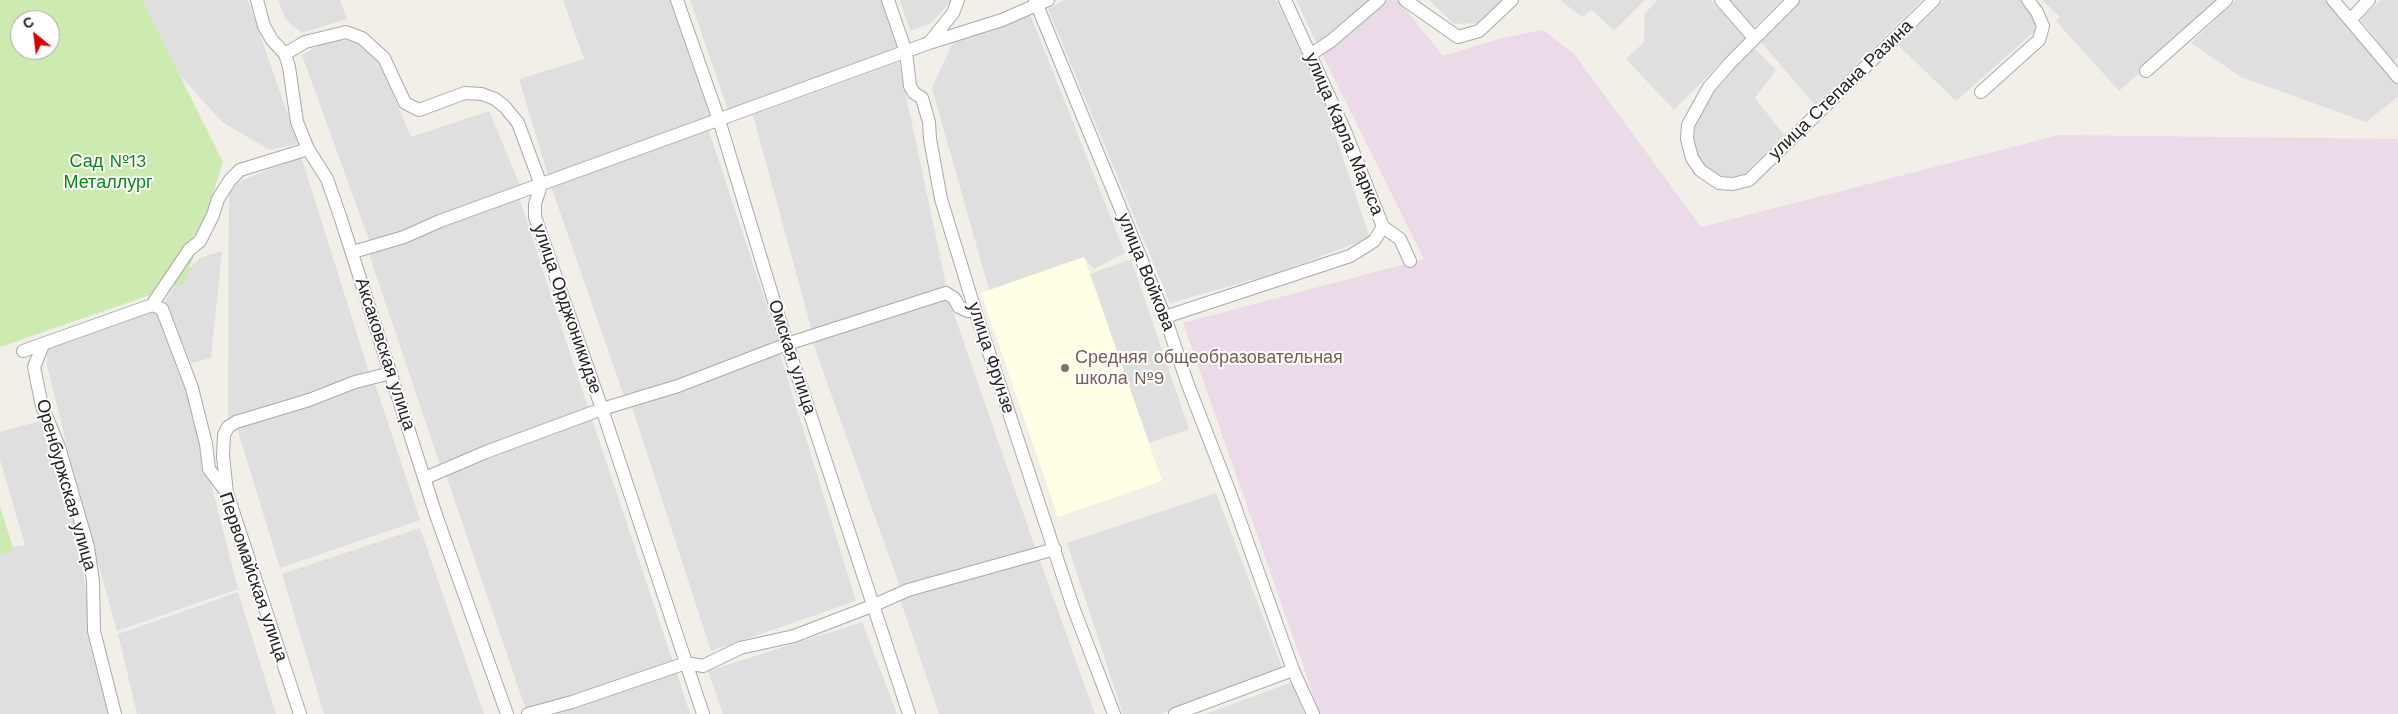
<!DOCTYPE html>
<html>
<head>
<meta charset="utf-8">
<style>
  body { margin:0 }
  #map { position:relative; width:2398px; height:714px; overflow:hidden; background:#f2efe9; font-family:"Work Sans",sans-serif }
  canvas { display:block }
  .north { position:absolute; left:10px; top:10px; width:50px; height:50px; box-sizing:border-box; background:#fff; border:1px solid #a7a7a7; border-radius:50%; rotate:331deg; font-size:14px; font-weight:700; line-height:20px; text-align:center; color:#222 }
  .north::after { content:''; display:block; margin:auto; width:18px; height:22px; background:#d40000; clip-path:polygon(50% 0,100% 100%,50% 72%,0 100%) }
</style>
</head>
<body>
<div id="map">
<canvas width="2398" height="714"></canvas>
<div class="north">С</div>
</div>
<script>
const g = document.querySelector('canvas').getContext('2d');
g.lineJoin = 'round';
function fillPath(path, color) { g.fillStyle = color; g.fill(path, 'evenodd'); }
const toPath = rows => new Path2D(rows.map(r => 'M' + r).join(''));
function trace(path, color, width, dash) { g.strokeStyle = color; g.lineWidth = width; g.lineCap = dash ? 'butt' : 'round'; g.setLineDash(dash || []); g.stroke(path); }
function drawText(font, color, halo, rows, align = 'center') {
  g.font = font + ' "Work Sans",sans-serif'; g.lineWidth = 4; g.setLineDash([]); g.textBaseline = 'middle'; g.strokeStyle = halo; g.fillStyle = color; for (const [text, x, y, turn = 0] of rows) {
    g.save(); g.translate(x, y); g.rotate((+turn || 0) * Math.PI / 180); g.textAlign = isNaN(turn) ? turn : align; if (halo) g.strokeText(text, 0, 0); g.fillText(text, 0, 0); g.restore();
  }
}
const residential = toPath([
  [136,0,248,0,298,144,270,150,222,122,159,52],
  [278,0,340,0,347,19,302,33,286,20],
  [563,0,675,0,716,121,549,179,519,79,584,59],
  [690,0,882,0,902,54,800,83,728,110],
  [900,0,952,0,931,23,910,31],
  [1064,0,1276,0,1324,102,1370,238,1276,273,1170,303,1048,9],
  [1296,0,1373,0,1373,2,1317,44],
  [1429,0,1506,0,1482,23,1454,24],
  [1560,0,1645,0,1614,31,1592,10,1582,17],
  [1658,0,1711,0,1746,37,1674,110,1626,59,1644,42,1645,13],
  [1727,0,1782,0,1753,28],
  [1801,0,1922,0,1815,105,1760,41],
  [1945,0,2029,0,2037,9,2034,32,1956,101,1898,45],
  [2042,0,2221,0,2119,91,2056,21,2060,17],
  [2236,0,2327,0,2351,23,2398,84,2398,97,2366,122,2241,77,2191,43],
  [2381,0,2398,0,2398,57,2393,61,2360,19],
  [1030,14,1125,253,1094,269,1084,257,989,290,932,88,954,40],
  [354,40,378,59,411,137,489,111,520,185,448,216,370,243,302,55,326,41],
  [1753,47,1776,70,1755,98,1784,135,1745,174,1723,179,1709,172,1695,152,1694,125,1714,92],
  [899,62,947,289,812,331,753,115],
  [708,128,780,346,626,402,551,186],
  [301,156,369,372,228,422,229,186],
  [519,197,589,411,440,465,369,254],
  [222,251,211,358,191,363,165,301,180,278,200,258],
  [1131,259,1189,429,1149,443,1090,274],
  [948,297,1036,550,900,587,813,343],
  [154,308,183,374,238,589,117,631,80,499,47,365,47,349],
  [780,354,856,601,711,651,632,407],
  [374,381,420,520,280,568,237,428],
  [592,419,674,665,527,713,446,475],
  [43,420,75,519,91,624,108,714,0,714,0,549,25,545,0,460,0,432],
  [1216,493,1282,667,1161,714,1123,714,1067,543],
  [420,528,484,714,324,714,282,574],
  [1039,558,1095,714,939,714,900,599],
  [238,592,276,714,137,714,118,634],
  [862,622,897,714,723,714,708,671],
  [676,671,690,714,553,714],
  [1292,682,1304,714,1206,714]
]);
const industrial = toPath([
  [1387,0,1398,0,1443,56,1502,38,1543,30,1575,55,1701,227,2059,135,2398,139,2398,714,1320,714,1183,323,1424,259,1322,54]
]);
const education = toPath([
  [1084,257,1162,481,1058,517,981,293]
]);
const grass = toPath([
  [0,0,142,0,223,162,185,283,0,347],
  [20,20,50,20,50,50,20,50],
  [0,506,14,551,0,555]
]);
const minor = toPath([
  [257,0,264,26,272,40,285,54,289,67,297,122,308,149,327,179,340,216,436,515,507,714],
  [677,0,719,120,787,344,909,714],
  [888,0,906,52,910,86,914,93,922,98,929,122,930,139,941,199,975,310,1073,607,1114,714],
  [1035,0,1165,317,1188,385,1230,493,1293,670,1313,714],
  [1285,0,1345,131,1383,227,1400,239,1410,261],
  [1405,0,1458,37,1479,31,1512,0],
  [1721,0,1754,38],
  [1793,0,1730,63,1709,87,1688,125,1687,139,1692,158,1700,170,1719,183,1733,184,1749,180,1934,0],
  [2333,0,2398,77],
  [2351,19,2369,0],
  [929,43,953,13,958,0],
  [285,54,305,42,346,32,362,38,384,58,405,103,419,110,465,93,482,94,495,99,505,107,518,123,541,185,535,204,535,217,602,409,703,714],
  [1310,55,1331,41,1379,0],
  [2146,71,2226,0],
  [1981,92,2039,40,2043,26,2037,12,2028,0],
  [353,252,404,237,440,221,929,43,1002,20,1048,0],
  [152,305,162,309,192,388,206,444,209,469,227,493,300,714],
  [1165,317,1350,256,1374,241,1383,227],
  [43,345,34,367,42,406,59,447,88,547,93,581,94,631,115,714],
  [23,351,152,305,189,250,200,241,213,215,218,199,230,180,240,170,308,149],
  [425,478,486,452,602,409,678,386,787,344,946,293,954,298,959,307,968,311,975,310],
  [227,493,223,456,224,435,228,427,236,422,309,400,355,382,391,373],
  [528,714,572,702,686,663,703,666,740,648,794,636,872,606,908,590,1055,549],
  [1175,714,1293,670]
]);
const markers = [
  [1065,368,5,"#8d6e63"]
];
const streetNames = [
  ["улица Степана Разина",1841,90,-44],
  ["улица Карла Маркса",1344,134,67],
  ["улица Войкова",1146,272,68],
  ["улица Орджоникидзе",567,309,71],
  ["Аксаковская улица",385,354,72],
  ["Омская улица",792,357,72],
  ["улица Фрунзе",991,358,72],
  ["Оренбуржская улица",66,485,74],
  ["Первомайская улица",253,577,71]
];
const parkNames = [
  ["Сад №13",108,162],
  ["Металлург",108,183]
];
const educationNames = [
  ["Средняя общеобразовательная",1075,358],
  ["школа №9",1075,379]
];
fillPath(residential, '#e0dfdf');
fillPath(industrial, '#ebdbe8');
fillPath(education, '#ffffe5');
fillPath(grass, '#cdebb0');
trace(minor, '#a9a9a9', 14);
trace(minor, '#fff', 12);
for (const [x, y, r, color] of markers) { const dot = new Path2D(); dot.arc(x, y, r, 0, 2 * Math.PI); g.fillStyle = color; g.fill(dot); trace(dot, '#fff', 2); }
drawText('18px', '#222', '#fff', streetNames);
drawText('18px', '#0c8416', '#fff', parkNames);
drawText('18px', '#785e54', '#fff', educationNames, 'left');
</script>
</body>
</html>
